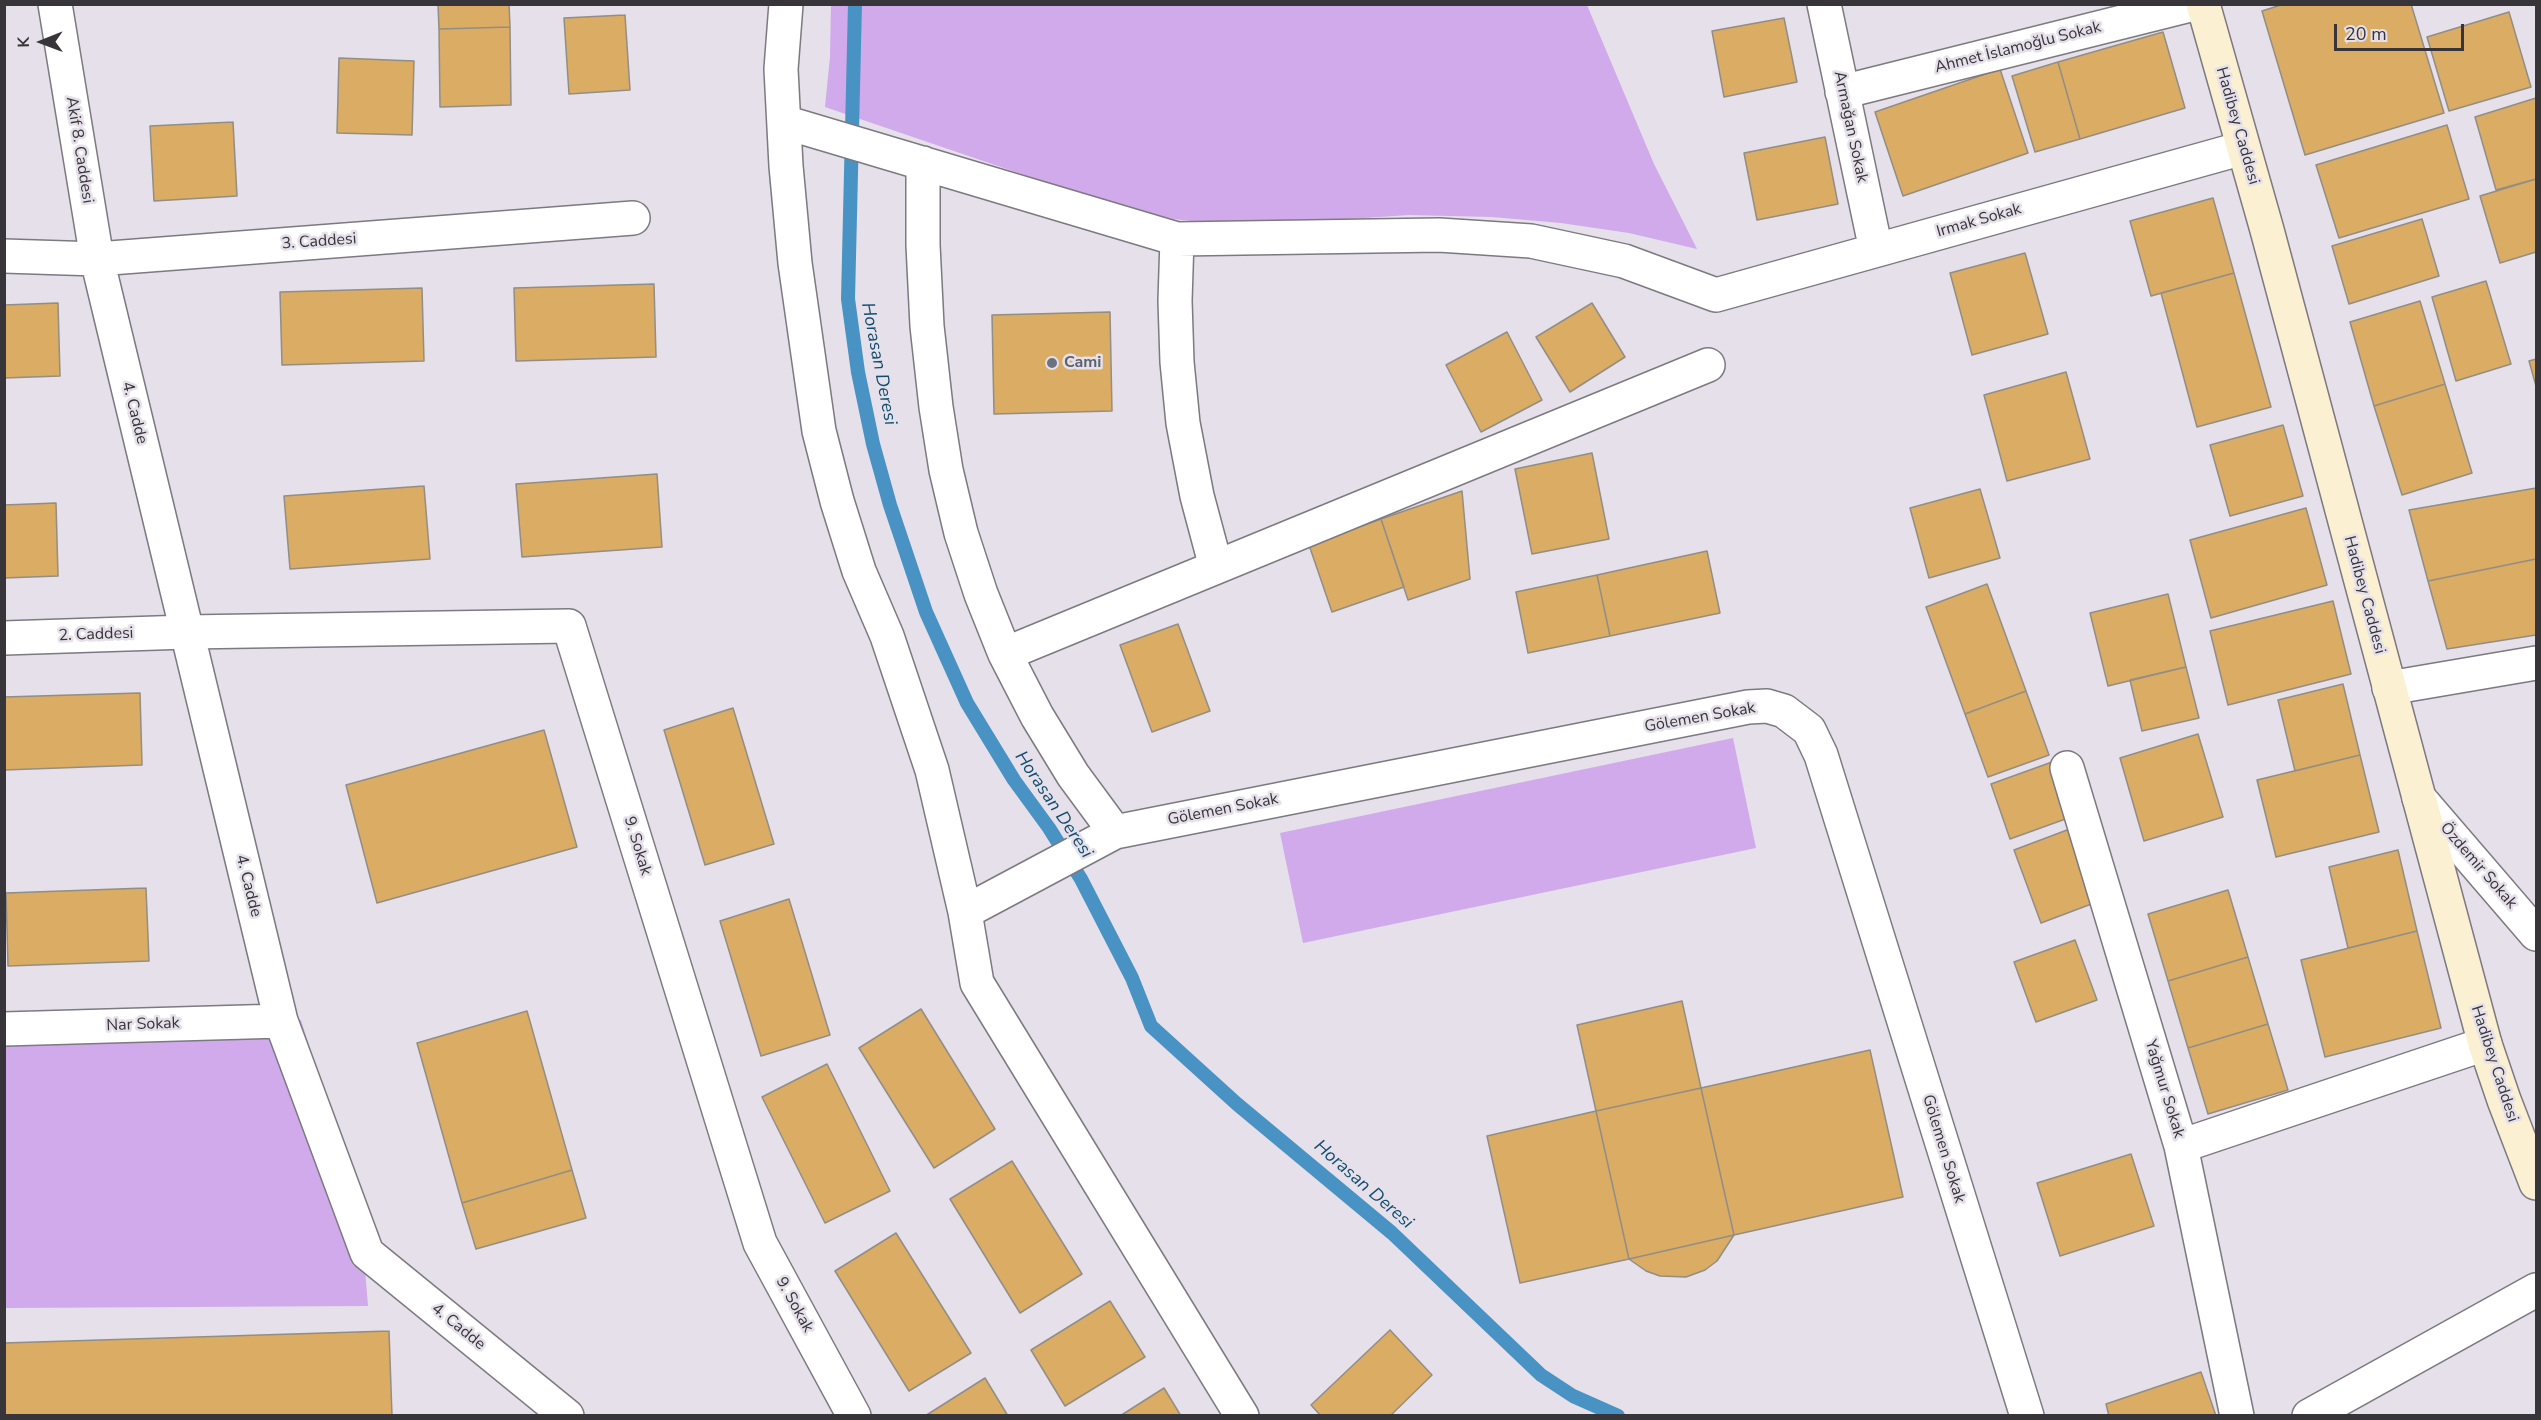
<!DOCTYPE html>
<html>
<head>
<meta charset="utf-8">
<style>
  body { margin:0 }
  #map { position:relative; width:2541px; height:1420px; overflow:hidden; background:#e5e0e9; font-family:"Nunito Sans",sans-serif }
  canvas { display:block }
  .frame { position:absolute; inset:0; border:6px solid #373539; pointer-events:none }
  .north { position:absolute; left:12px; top:12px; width:60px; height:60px; -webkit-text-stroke:4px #e5e0e9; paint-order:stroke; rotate:269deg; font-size:16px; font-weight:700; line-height:24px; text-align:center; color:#373539 }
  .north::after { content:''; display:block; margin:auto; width:21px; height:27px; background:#373539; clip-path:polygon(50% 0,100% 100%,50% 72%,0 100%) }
  .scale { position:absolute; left:2334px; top:24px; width:130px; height:27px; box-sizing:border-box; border:3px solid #373539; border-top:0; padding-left:8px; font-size:18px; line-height:21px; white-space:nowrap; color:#373539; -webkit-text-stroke:4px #e5e0e9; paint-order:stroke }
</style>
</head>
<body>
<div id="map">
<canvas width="2541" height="1420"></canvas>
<div class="frame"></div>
<div class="north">K</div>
<div class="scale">20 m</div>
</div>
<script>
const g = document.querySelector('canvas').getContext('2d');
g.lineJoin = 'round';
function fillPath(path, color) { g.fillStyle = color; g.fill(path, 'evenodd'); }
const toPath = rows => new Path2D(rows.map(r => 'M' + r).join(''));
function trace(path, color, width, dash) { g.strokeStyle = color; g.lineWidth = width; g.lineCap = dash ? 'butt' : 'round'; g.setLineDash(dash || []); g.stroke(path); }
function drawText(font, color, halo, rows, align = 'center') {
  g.font = font + ' "Nunito Sans",sans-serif'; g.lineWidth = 5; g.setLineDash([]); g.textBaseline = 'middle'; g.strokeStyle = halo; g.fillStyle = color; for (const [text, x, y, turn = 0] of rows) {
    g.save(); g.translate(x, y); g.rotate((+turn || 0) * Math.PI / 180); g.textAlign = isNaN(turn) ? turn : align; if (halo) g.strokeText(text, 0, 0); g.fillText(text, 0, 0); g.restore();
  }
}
const green = toPath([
  [831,5,1587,5,1654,164,1697,249,1629,233,1561,223,1492,217,1409,215,1275,224,1223,224,1172,219,1121,208,825,107,830,57],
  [1733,738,1756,848,1303,943,1280,833],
  [301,1020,360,1210,368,1306,5,1308,4,1029]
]);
const stream = toPath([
  [855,4,848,299,858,372,873,444,890,505,926,612,967,703,1014,780,1049,828,1081,879,1132,978,1151,1026,1237,1104,1392,1233,1541,1375,1573,1396,1618,1416]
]);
const building = toPath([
  [438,4,509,4,510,27,439,29,438,4],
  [2284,4,2411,4,2444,113,2305,155,2262,11,2284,4],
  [2509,12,2531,87,2449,111,2427,37,2509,12],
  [625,15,630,90,569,94,564,18,625,15],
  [1784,18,1797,82,1724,97,1712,31,1784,18],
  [510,27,511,105,440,107,439,29,510,27],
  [2163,32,2185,108,2080,139,2058,62,2163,32],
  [339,58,414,61,412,135,337,133,339,58],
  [2058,62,2080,139,2035,152,2012,76,2058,62],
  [2000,69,2028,153,1903,196,1875,112,2000,69],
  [2536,98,2536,179,2496,190,2475,117,2536,98],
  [233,122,237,196,154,201,150,126,233,122],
  [2447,125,2469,199,2339,238,2316,165,2447,125],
  [1825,137,1838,204,1757,220,1744,153,1825,137],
  [2536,179,2536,252,2500,263,2480,196,2536,179],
  [2213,198,2234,273,2151,296,2130,221,2213,198],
  [2422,219,2439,276,2349,304,2332,246,2422,219],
  [2025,253,2048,334,1972,355,1950,273,2025,253],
  [2234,273,2271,407,2197,427,2161,293,2234,273],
  [2486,281,2511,364,2456,381,2432,297,2486,281],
  [654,284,656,357,516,361,514,288,654,284],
  [422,288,424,361,282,365,280,292,422,288],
  [2420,301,2445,384,2374,406,2350,322,2420,301],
  [58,303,60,376,4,378,4,305,58,303],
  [1592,303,1625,357,1570,392,1536,337,1592,303],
  [1110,312,1112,411,994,414,992,315,1110,312],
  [1507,332,1542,400,1481,432,1446,365,1507,332],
  [2536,359,2536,386,2529,361,2536,359],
  [2066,372,2090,459,2007,481,1984,395,2066,372],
  [2445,384,2472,473,2402,495,2374,406,2445,384],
  [2283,425,2303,496,2230,516,2210,445,2283,425],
  [1592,453,1609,539,1532,554,1515,469,1592,453],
  [657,474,662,547,522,557,516,484,657,474],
  [424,486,430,559,290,569,284,496,424,486],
  [2536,488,2536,559,2428,581,2409,510,2536,488],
  [1980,489,2000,558,1929,578,1910,508,1980,489],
  [1462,491,1470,579,1408,600,1381,519,1462,491],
  [56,503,58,576,4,578,4,505,56,503],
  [2306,508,2327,585,2211,618,2190,540,2306,508],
  [1381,519,1404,587,1332,612,1309,545,1381,519],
  [1707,551,1720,613,1610,636,1597,575,1707,551],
  [2536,559,2536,635,2447,649,2428,581,2536,559],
  [1597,575,1610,636,1528,653,1516,592,1597,575],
  [1987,584,2026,691,1965,714,1926,607,1987,584],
  [2168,594,2186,667,2108,686,2090,613,2168,594],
  [2333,601,2351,674,2228,705,2210,631,2333,601],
  [1178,624,1210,711,1152,732,1120,645,1178,624],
  [2186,667,2199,718,2142,731,2130,680,2186,667],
  [2343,684,2360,755,2295,771,2278,700,2343,684],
  [2026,691,2049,755,1988,777,1965,714,2026,691],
  [140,693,142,765,4,770,4,697,140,693],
  [733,708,774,844,705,865,664,730,733,708],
  [544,730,577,847,377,903,346,785,544,730],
  [2198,734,2223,817,2144,841,2120,758,2198,734],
  [2360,755,2379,832,2276,857,2257,780,2360,755],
  [2052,762,2071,817,2010,839,1991,784,2052,762],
  [2075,827,2102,900,2041,923,2014,850,2075,827],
  [2398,850,2417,931,2348,948,2329,867,2398,850],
  [146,888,149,961,8,966,6,893,146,888],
  [2228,890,2248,957,2168,981,2148,914,2228,890],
  [789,899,830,1035,761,1056,720,921,789,899],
  [2417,931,2441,1028,2325,1057,2301,960,2417,931],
  [2075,940,2097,1000,2036,1022,2014,962,2075,940],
  [2248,957,2268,1024,2188,1048,2168,981,2248,957],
  [1682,1001,1701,1088,1596,1111,1577,1025,1682,1001],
  [921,1009,995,1129,934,1168,859,1048,921,1009],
  [527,1011,572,1170,462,1203,417,1043,527,1011],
  [2268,1024,2288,1090,2208,1114,2188,1048,2268,1024],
  [1870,1050,1903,1197,1734,1235,1701,1088,1870,1050],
  [827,1064,890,1191,825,1223,762,1097,827,1064],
  [1701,1088,1734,1235,1629,1259,1596,1111,1701,1088],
  [1596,1111,1629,1259,1520,1283,1487,1136,1596,1111],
  [2131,1154,2154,1226,2060,1256,2037,1183,2131,1154],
  [1012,1161,1082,1274,1020,1313,950,1199,1012,1161],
  [572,1170,586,1218,476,1249,462,1203,572,1170],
  [896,1233,971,1353,909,1391,835,1271,896,1233],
  [1734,1235,1717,1261,1705,1270,1686,1277,1660,1276,1646,1271,1629,1259,1734,1235],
  [1110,1301,1145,1357,1065,1406,1031,1350,1110,1301],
  [1390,1330,1432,1375,1390,1416,1321,1416,1311,1405,1390,1330],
  [389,1331,392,1416,4,1416,4,1343,389,1331],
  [2201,1372,2216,1416,2109,1416,2106,1404,2201,1372],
  [985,1378,1008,1416,925,1416,985,1378],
  [1164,1388,1181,1416,1120,1416,1164,1388]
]);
const street = toPath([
  [55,4,97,259,281,1021,367,1253,567,1416],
  [786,4,781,69,786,166,795,263,819,431,837,501,859,571,887,636,932,770,965,912,977,983,1242,1416],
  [1824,4,1876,250],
  [1842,92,2194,4],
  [784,122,1177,239,1439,235,1531,241,1624,261,1716,295,2243,148],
  [923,163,923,245,927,326,936,407,946,470,961,533,981,594,1005,654,1037,716,1073,775,1115,832],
  [1177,239,1175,301,1177,362,1183,423,1197,496,1216,567],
  [4,256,97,259,633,218],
  [4,638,187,632,569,626,760,1243,854,1416],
  [1005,654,1708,365],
  [2389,688,2536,663],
  [2067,768,2181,1146,2237,1416],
  [2419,798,2536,934],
  [965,912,1115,832,1748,707,1767,706,1784,711,1809,730,1821,755,2027,1416],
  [4,1029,281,1021],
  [2181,1146,2485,1044],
  [2309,1416,2536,1290]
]);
const secondary = toPath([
  [2203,4,2267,230,2485,1044,2504,1100,2536,1183]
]);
const markers = [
  [1052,363,6,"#6b7280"]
];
const streetNames = [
  ["Ahmet İslamoğlu Sokak",2018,48,-14],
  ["Hadibey Caddesi",2237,126,74],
  ["Armağan Sokak",1850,127,78],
  ["Akif 8. Caddesi",79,150,81],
  ["Irmak Sokak",1979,221,-16],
  ["3. Caddesi",319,242,-4],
  ["4. Cadde",134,413,76],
  ["Hadibey Caddesi",2364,595,75],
  ["2. Caddesi",96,635,-2],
  ["Gölemen Sokak",1700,718,-10],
  ["Gölemen Sokak",1223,810,-11],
  ["9. Sokak",637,846,73],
  ["Özdemir Sokak",2478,866,49],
  ["4. Cadde",248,886,76],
  ["Nar Sokak",143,1025,-2],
  ["Hadibey Caddesi",2494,1064,72],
  ["Yağmur Sokak",2164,1089,73],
  ["Gölemen Sokak",1943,1149,73],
  ["9. Sokak",794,1305,61],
  ["4. Cadde",458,1327,39]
];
const worshipNames = [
  ["Cami",1064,363]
];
const waterNames = [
  ["Horasan Deresi",878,364,79],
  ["Horasan Deresi",1053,805,56],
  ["Horasan Deresi",1363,1185,41]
];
fillPath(green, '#d0aaeb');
trace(stream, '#4892c4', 14);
fillPath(building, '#dbac64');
trace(building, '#928d85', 1.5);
trace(street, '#7d7980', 36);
trace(secondary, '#7d7980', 36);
trace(street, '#fff', 33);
trace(secondary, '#fbf1d2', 33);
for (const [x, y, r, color] of markers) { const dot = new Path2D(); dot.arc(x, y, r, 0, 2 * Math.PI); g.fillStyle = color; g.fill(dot); trace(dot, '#e5e0e9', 2); }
drawText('16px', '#373539', '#e5e0e9', streetNames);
drawText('bold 16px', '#5b616d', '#e5e0e9', worshipNames, 'left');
drawText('italic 18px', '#124c6e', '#e5e0e9', waterNames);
</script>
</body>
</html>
